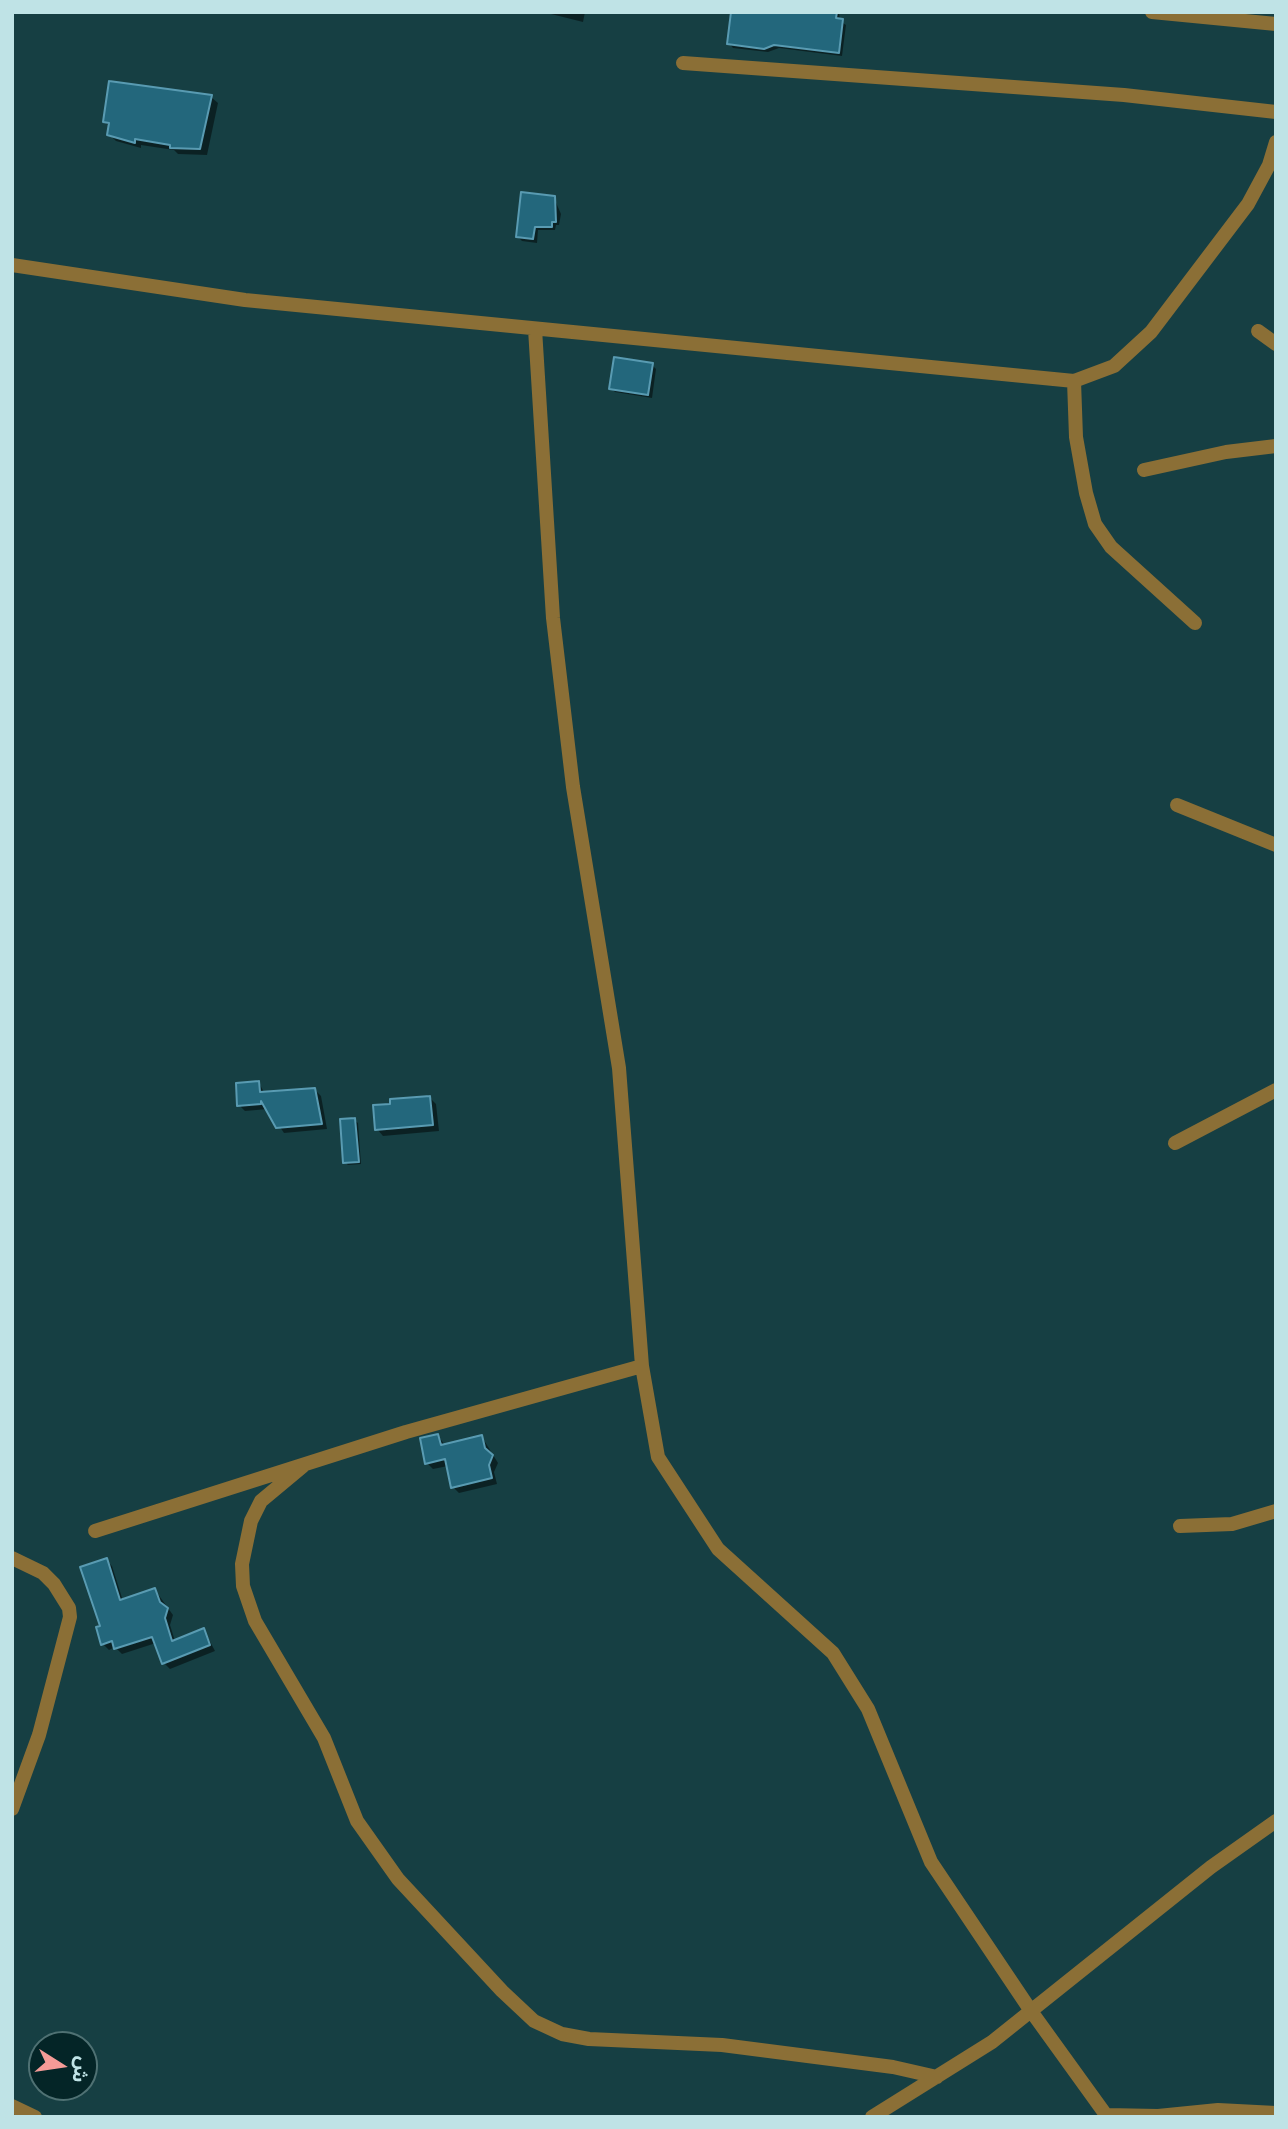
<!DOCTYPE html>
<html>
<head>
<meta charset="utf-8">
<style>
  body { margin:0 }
  #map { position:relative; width:1288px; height:2129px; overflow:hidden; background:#163f43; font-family:Raleway,"Noto Sans Arabic",sans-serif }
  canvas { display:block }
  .frame { position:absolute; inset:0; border:14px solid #bfe3e6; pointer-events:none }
  .north { position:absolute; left:28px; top:2031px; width:70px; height:70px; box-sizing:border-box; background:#042527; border:2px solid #4f7173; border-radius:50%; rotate:102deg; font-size:19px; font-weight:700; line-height:28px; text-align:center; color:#bfe3e6 }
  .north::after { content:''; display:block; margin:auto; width:24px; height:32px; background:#f59b97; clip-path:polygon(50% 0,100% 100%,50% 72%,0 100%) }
</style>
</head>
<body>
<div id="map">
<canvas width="1288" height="2129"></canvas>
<div class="frame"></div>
<div class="north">ش</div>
</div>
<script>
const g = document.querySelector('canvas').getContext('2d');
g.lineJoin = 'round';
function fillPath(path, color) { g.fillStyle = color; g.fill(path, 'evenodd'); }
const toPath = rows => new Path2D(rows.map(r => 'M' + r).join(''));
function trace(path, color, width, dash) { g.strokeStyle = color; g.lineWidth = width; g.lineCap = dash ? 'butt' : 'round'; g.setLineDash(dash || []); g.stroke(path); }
const shadow = toPath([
  [543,12,585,12,583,22],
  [751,12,839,12,840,21,846,25,842,56,779,48,768,52,733,48,729,43],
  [211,97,218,103,207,155,178,154,174,150,141,145,141,148,116,141,109,134,110,127,105,122],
  [554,198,561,214,559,225,556,225,555,230,538,230,537,243,522,241,518,237],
  [652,365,656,369,652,398,615,392,611,388],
  [259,1083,265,1094,315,1090,321,1096,327,1129,284,1133,268,1109,245,1111,239,1105],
  [430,1098,436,1104,439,1131,383,1136,377,1129],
  [354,1120,358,1123,361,1164,348,1165,345,1162],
  [438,1436,445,1445,482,1437,498,1463,494,1472,497,1484,459,1493,453,1487,448,1466,433,1469,427,1463],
  [106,1560,112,1566,123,1601,155,1590,173,1615,170,1625,175,1641,204,1630,215,1651,170,1669,164,1663,156,1643,122,1654,115,1647,109,1650,103,1644,102,1627]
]);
const building = toPath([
  [731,12,837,12,836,18,843,19,839,53,774,45,764,49,727,44,731,12],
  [109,81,212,95,200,149,170,148,170,145,135,139,135,143,107,135,109,123,103,122,109,81],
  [521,192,555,196,556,222,552,222,552,227,535,227,533,239,516,237,521,192],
  [614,357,653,363,648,395,609,389,614,357],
  [259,1081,260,1092,315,1088,322,1124,276,1128,261,1101,261,1104,237,1106,236,1083,259,1081],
  [430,1096,433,1125,375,1130,373,1105,390,1104,390,1099,430,1096],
  [355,1118,359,1162,343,1163,340,1119,355,1118],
  [438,1434,441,1445,482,1435,485,1448,493,1455,489,1465,492,1478,451,1488,445,1459,425,1464,420,1438,438,1434],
  [107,1558,120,1600,155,1588,160,1602,168,1608,165,1618,172,1641,204,1628,210,1645,162,1664,152,1637,114,1649,112,1641,101,1645,96,1627,100,1626,80,1567,107,1558]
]);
const minor = toPath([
  [1152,12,1276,24],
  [683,63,1124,95,1276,112],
  [12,265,245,300,1074,381,1114,366,1151,332,1248,204,1269,165,1276,142],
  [535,329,553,618,573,787,619,1068,642,1366,658,1457,718,1549,833,1653,868,1709,931,1862,1031,2011,1106,2115,1158,2116,1218,2110,1276,2113],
  [1258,331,1276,344],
  [1074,381,1076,437,1086,493,1095,524,1111,547,1195,623],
  [1144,470,1226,452,1276,446],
  [1177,805,1276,845],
  [1175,1143,1276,1090],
  [303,1466,261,1501,251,1521,242,1564,243,1586,255,1621,324,1738,357,1821,398,1879,502,1991,534,2021,562,2034,589,2039,722,2045,893,2067,937,2077],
  [1180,1526,1232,1524,1276,1511],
  [95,1531,406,1432,642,1366],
  [12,1558,43,1573,54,1584,69,1608,70,1617,39,1735,12,1809],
  [12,2106,35,2117],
  [872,2117,992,2042,1211,1867,1276,1821]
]);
fillPath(shadow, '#0007');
fillPath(building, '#23677c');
trace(building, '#599bb2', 2);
trace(minor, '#8b6f36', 14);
</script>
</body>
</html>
